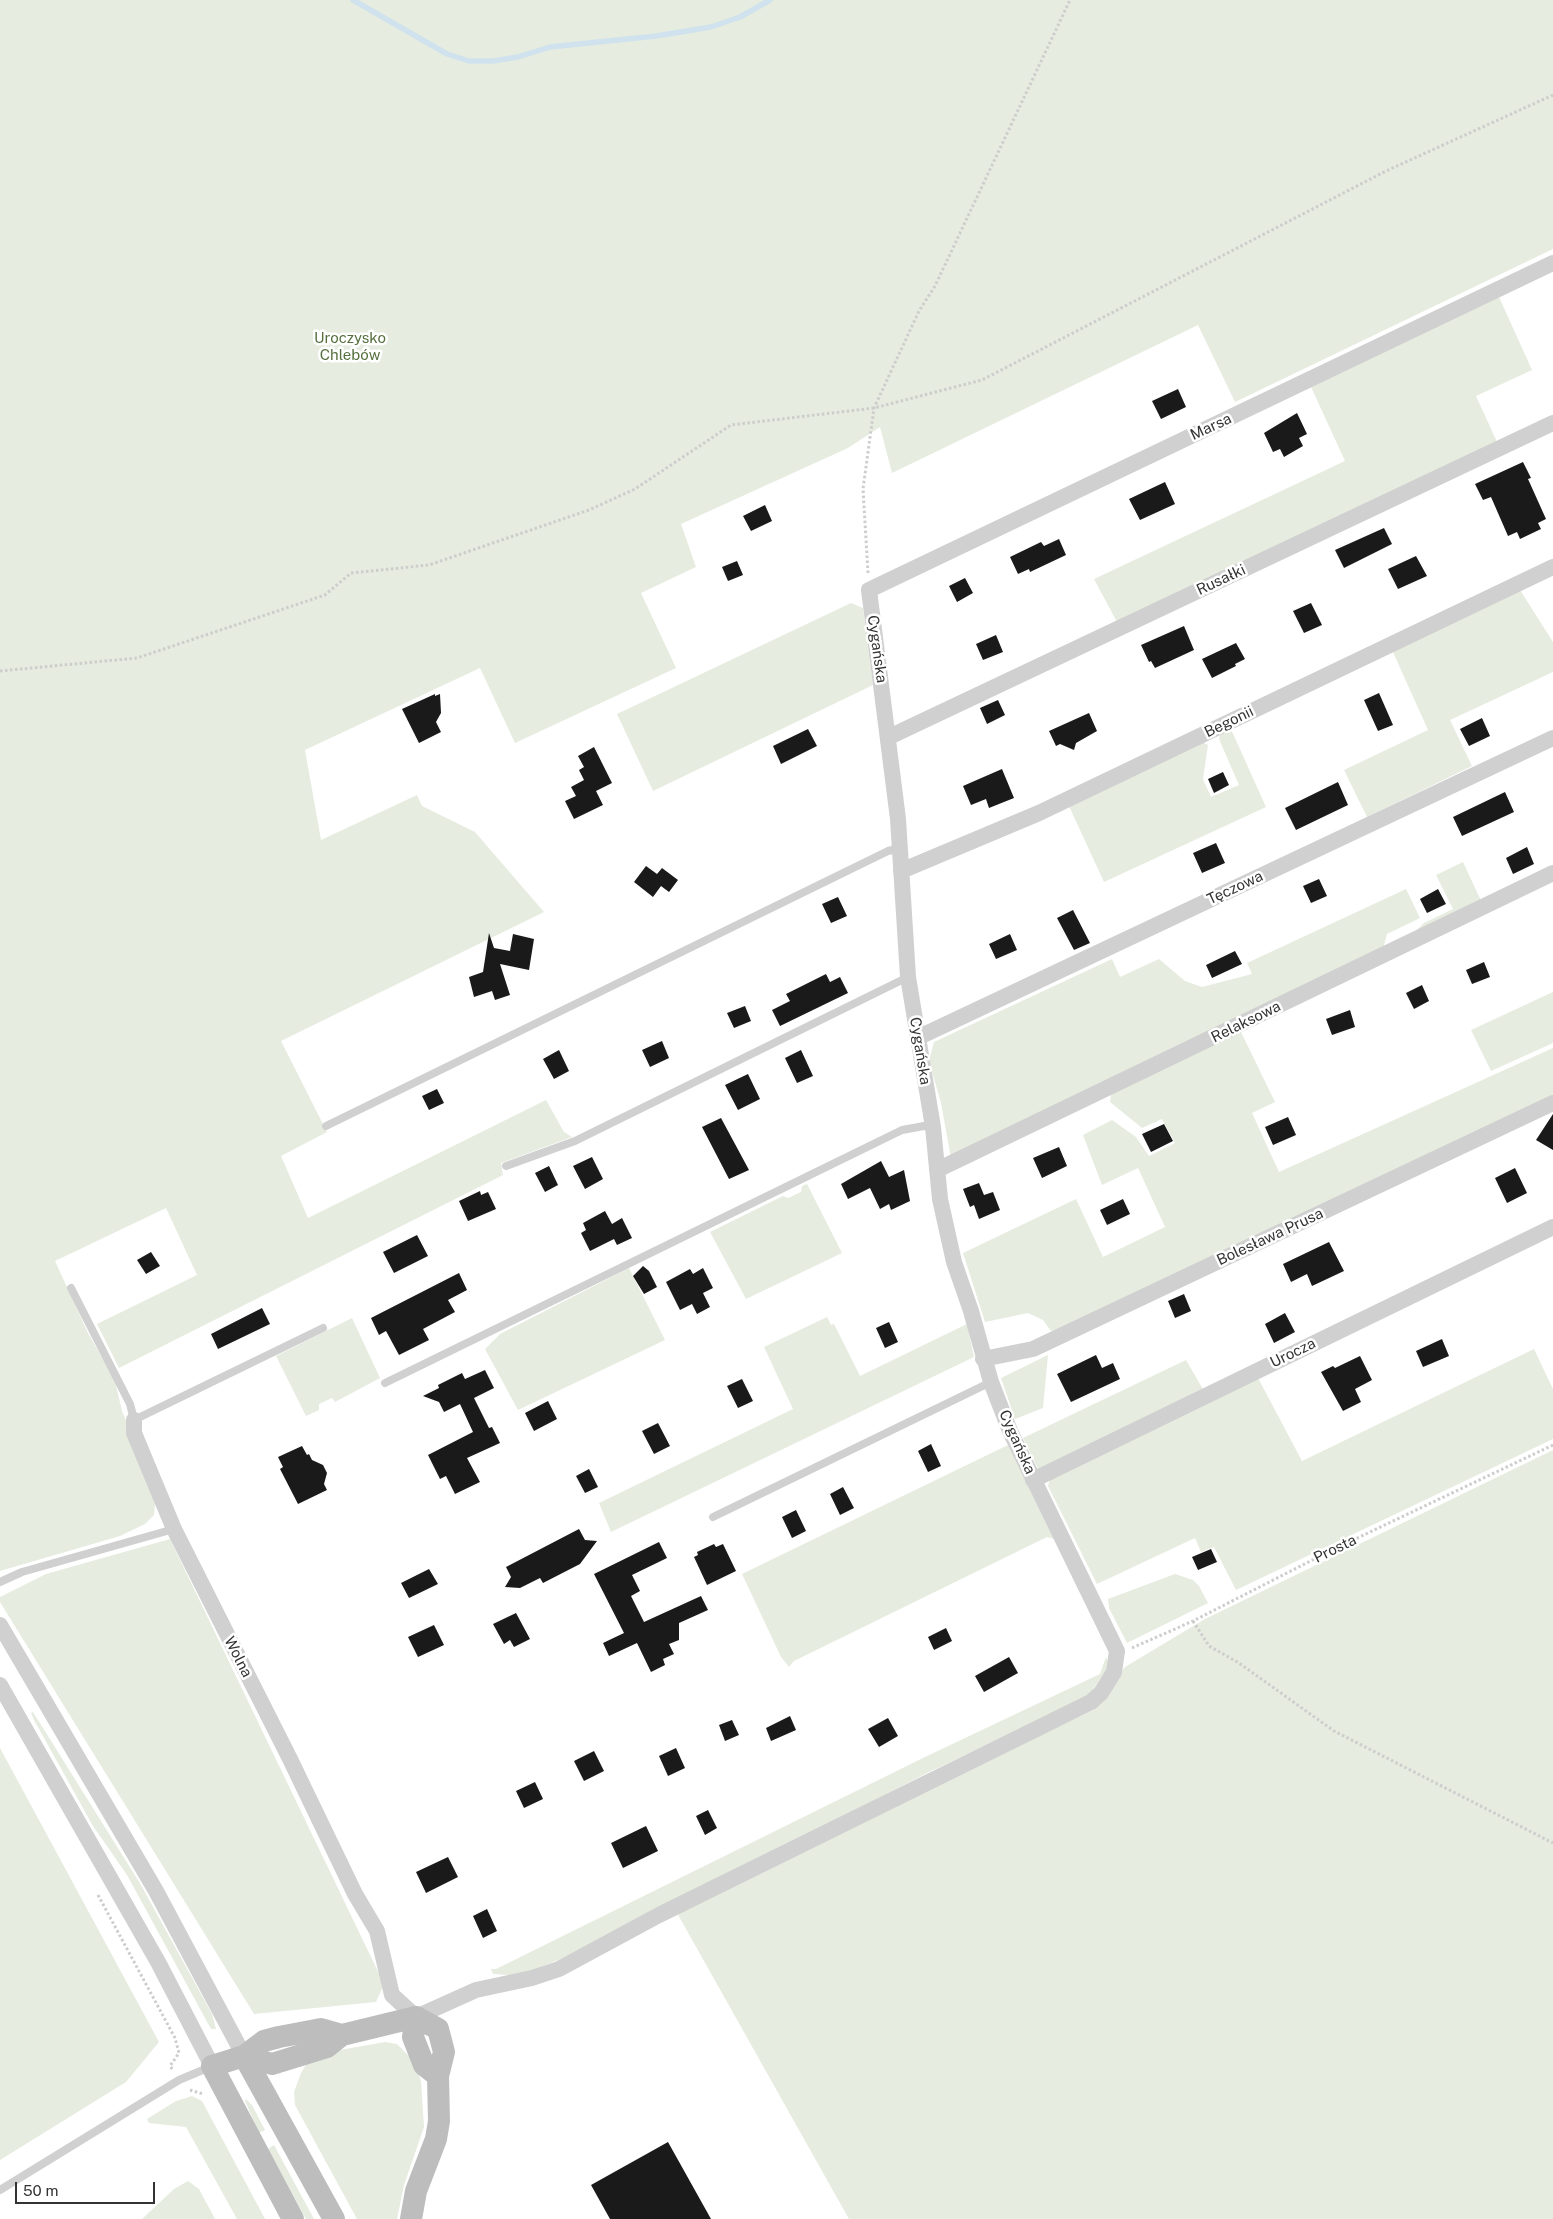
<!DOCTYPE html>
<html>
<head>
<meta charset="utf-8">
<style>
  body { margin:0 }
  #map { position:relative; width:1553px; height:2219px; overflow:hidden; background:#fff; font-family:"Public Sans",sans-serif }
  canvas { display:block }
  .scale { position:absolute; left:15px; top:2182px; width:140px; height:22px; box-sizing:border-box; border:2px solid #333; border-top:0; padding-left:6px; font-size:15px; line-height:18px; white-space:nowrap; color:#333; -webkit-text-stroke:4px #fff; paint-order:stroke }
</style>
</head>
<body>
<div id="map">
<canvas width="1553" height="2219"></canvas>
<div class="scale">50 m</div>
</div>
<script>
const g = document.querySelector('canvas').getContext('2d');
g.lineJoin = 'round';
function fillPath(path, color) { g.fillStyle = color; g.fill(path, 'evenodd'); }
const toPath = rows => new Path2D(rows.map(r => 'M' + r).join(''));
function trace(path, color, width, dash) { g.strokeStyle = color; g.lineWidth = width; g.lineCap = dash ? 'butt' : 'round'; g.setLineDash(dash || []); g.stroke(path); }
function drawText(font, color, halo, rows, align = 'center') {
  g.font = font + ' "Public Sans",sans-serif'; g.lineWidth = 5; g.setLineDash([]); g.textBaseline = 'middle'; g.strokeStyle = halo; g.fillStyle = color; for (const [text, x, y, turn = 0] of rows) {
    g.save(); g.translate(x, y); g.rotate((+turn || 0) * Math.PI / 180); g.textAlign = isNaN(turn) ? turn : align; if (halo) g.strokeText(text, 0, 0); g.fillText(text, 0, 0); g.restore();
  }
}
const green = toPath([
  [0,0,1553,0,1553,249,1235,402,1198,325,892,473,880,427,848,448,681,524,696,567,641,593,676,668,515,743,480,668,305,750,321,840,417,795,422,806,475,832,544,912,281,1041,327,1132,281,1156,308,1218,546,1100,564,1132,572,1137,501,1163,503,1175,119,1368,97,1324,197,1275,166,1208,55,1261,88,1333,115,1381,122,1411,145,1468,155,1504,154,1515,145,1524,120,1536,0,1571],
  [1499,297,1532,370,1476,396,1498,444,1117,622,1094,579,1345,461,1311,387],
  [1520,590,1553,642,1553,672,1450,720,1472,766,1367,817,1344,770,1428,730,1392,650],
  [851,603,863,608,873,685,653,791,617,714],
  [1230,727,1266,807,1104,882,1068,804,1200,741,1208,745,1203,779,1211,797,1239,785,1219,739,1221,731],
  [1463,862,1483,905,1401,945,1424,923,1453,909,1436,875],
  [1406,889,1420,918,1387,934,1382,953,951,1158,941,1103,929,1061,934,1042,1112,959,1120,977,1159,959,1185,981,1202,987,1252,974,1247,963],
  [1553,992,1553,1043,1491,1071,1471,1030],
  [1241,1032,1275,1102,1252,1113,1279,1172,1553,1048,1553,1100,1064,1329,1051,1331,1043,1320,1028,1313,985,1322,963,1253,1076,1199,1103,1257,1165,1227,1138,1168,1102,1185,1083,1135,1112,1120,1136,1137,1149,1156,1175,1143,1162,1119,1142,1128,1110,1102,1111,1094],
  [807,1184,842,1253,746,1299,710,1232,783,1196,788,1198,801,1192,802,1186],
  [629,1268,665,1340,518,1410,485,1349,500,1334],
  [827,1317,831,1325,834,1324,860,1376,967,1324,974,1357,611,1532,599,1503,793,1409,764,1347],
  [352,1318,380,1378,335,1402,332,1398,319,1404,319,1410,306,1416,276,1356],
  [1534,1349,1553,1389,1553,1439,1236,1590,1214,1547,1201,1552,1195,1538,1097,1584,1048,1486,1050,1479,1257,1376,1302,1461],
  [1048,1355,1043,1408,1015,1419,1001,1378],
  [1186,1360,1204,1391,1039,1471,1023,1438],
  [1008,1445,1054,1539,1047,1537,794,1661,789,1667,781,1657,742,1574],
  [1553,1450,1553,2219,849,2219,677,1913,885,1808,1094,1710,1125,1667,1205,1619],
  [170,1539,384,1984,376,2002,254,2014,0,1602,0,1597,46,1574],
  [1175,1574,1193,1580,1199,1586,1208,1603,1127,1643,1109,1608,1108,1599],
  [1106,1657,1109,1666,1088,1697,927,1773,590,1947,531,1971,510,1975,493,1974,491,1969,496,1969,925,1757,1100,1674],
  [33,1712,141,1885,212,2014,216,2029,211,2029,127,1875,93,1826,34,1720,31,1713],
  [0,1748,159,2042,126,2082,0,2160],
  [385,2042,397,2044,411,2058,417,2069,421,2081,424,2127,404,2185,397,2219,357,2219,295,2105,294,2092,301,2073,307,2063,340,2050],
  [192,2096,202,2101,265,2219,237,2219,186,2127,149,2123,147,2119,176,2101],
  [246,2099,252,2105,265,2130,259,2133,245,2101],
  [274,2145,314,2219,306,2219,268,2149],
  [188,2181,199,2189,215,2219,142,2219,174,2189]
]);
const stream = toPath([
  [353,0,447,54,469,61,493,61,518,57,550,47,656,36,711,27,740,17,770,0]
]);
const building = toPath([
  [1178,389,1186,407,1161,419,1152,401],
  [1297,413,1307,434,1299,438,1303,446,1284,457,1280,449,1273,452,1264,433],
  [1523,462,1531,478,1528,479,1546,519,1538,523,1541,529,1520,539,1517,532,1508,536,1491,497,1483,500,1475,484],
  [1165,482,1175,504,1140,520,1129,499],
  [765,505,772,521,751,531,743,516],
  [1384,528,1392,544,1344,568,1335,550],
  [1059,539,1066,555,1030,572,1029,569,1018,574,1010,557,1041,542,1044,546],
  [1416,556,1427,576,1398,589,1388,569],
  [737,561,743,575,728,581,722,567],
  [965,578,973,593,957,602,949,586],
  [1311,603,1322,625,1304,633,1293,611],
  [1184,626,1194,650,1155,668,1151,661,1149,662,1141,645],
  [996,635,1003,652,983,660,976,644],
  [1236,643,1245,659,1235,664,1236,666,1212,678,1202,659],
  [1379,693,1393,725,1378,731,1364,700],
  [435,694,435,696,440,694,441,713,436,722,441,732,419,743,402,709],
  [998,700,1005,715,987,724,980,708],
  [1089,713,1097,731,1076,743,1074,750,1060,744,1056,746,1049,731],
  [1482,718,1490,736,1469,746,1460,729],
  [808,729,817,746,781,764,773,746],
  [594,747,612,783,596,791,603,805,574,819,565,801,576,796,571,787,584,780,579,770,584,767,578,756],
  [1002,769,1014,798,989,808,986,799,971,805,963,786],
  [1223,772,1229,785,1214,793,1208,779],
  [1338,782,1348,805,1296,830,1285,808],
  [1505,792,1514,812,1462,836,1453,817],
  [1216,843,1225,863,1202,873,1193,853],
  [1527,847,1534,864,1513,874,1506,858],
  [646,866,657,874,662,868,678,880,669,892,661,886,653,897,634,882],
  [1319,879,1327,896,1311,903,1303,886],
  [1438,889,1446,904,1427,913,1420,899],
  [838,897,847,916,831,923,822,904],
  [1073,910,1090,943,1074,950,1057,918],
  [489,933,494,948,510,951,513,934,534,939,529,970,500,964,510,995,495,1000,492,991,474,997,469,977,483,972],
  [1010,934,1017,950,996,959,989,944],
  [1235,951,1242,964,1212,978,1206,965],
  [1484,962,1490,977,1472,984,1466,970],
  [826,974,830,982,840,977,848,993,780,1026,772,1010,790,1001,786,994],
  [1422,985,1429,1001,1414,1009,1406,993],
  [745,1006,751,1021,734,1028,727,1013],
  [1350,1010,1355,1027,1332,1035,1326,1019],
  [662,1041,669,1058,650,1067,642,1050],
  [559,1050,569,1071,554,1079,543,1059],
  [801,1050,813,1076,797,1083,785,1058],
  [748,1074,760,1099,738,1110,725,1085],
  [437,1089,444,1103,429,1110,422,1096],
  [1553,1114,1553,1150,1536,1140],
  [1288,1117,1296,1135,1273,1145,1265,1127],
  [721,1118,749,1170,729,1179,702,1127],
  [1164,1124,1173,1141,1151,1152,1142,1134],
  [1059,1147,1067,1166,1042,1178,1033,1158],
  [592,1157,603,1179,585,1189,573,1166],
  [881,1161,889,1177,904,1170,910,1201,891,1210,889,1204,880,1209,870,1188,848,1199,841,1184],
  [549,1166,558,1185,545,1192,535,1173],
  [1515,1168,1527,1193,1507,1203,1495,1178],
  [979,1183,984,1195,993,1192,1000,1210,979,1219,974,1205,970,1207,963,1189],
  [480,1191,481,1195,488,1192,496,1209,468,1221,459,1201],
  [1123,1199,1130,1214,1107,1225,1100,1210],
  [605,1211,612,1224,622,1218,632,1238,617,1245,614,1239,590,1251,581,1233,586,1230,583,1223],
  [417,1235,428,1256,394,1273,383,1252],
  [1329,1242,1344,1271,1312,1286,1307,1274,1291,1282,1283,1264],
  [151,1252,160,1266,146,1274,137,1260],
  [643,1266,649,1271,657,1287,644,1294,633,1276],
  [703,1268,713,1288,703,1293,710,1307,697,1314,692,1304,680,1310,666,1282,690,1269,693,1274],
  [459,1273,467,1290,448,1300,455,1312,423,1329,429,1340,399,1355,386,1331,379,1335,371,1318],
  [1184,1294,1191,1311,1175,1318,1168,1301],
  [262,1308,270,1324,218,1349,211,1334],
  [1285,1313,1295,1332,1274,1343,1265,1324],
  [889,1322,898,1342,885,1348,876,1328],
  [1442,1339,1449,1356,1423,1367,1416,1351],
  [1096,1355,1102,1368,1113,1363,1120,1379,1071,1402,1057,1374],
  [1360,1356,1372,1380,1355,1389,1361,1402,1343,1411,1321,1372,1333,1366,1335,1368],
  [485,1370,494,1388,474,1398,489,1428,492,1427,500,1443,467,1458,480,1482,455,1494,446,1476,440,1479,428,1455,473,1432,460,1404,444,1412,439,1402,423,1396,439,1388,438,1385,462,1373,465,1379],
  [742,1379,753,1401,738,1408,727,1386],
  [548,1401,557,1419,534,1431,525,1413],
  [658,1423,670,1446,654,1454,642,1431],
  [931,1444,941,1466,928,1472,918,1451],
  [302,1446,307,1455,309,1454,312,1460,323,1465,327,1473,324,1484,327,1490,298,1504,280,1469,283,1467,278,1457],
  [589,1469,598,1487,585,1493,576,1476],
  [843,1487,854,1508,840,1515,830,1494],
  [796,1510,806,1531,792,1538,782,1517],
  [579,1529,585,1540,597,1541,580,1564,543,1583,540,1578,520,1588,505,1587,511,1577,506,1567],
  [659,1542,667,1558,632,1575,640,1591,631,1596,644,1622,701,1596,708,1610,679,1623,679,1640,669,1644,674,1654,663,1659,665,1665,651,1672,637,1643,609,1656,603,1643,624,1633,594,1574],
  [714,1544,716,1547,723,1544,736,1571,707,1585,694,1557,698,1555,697,1552],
  [1211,1549,1217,1562,1198,1570,1192,1557],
  [429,1569,438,1584,409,1598,401,1583],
  [516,1613,530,1639,514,1647,510,1640,504,1644,493,1624],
  [434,1625,444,1645,418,1657,408,1637],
  [946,1628,952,1641,934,1650,928,1637],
  [1009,1657,1018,1673,984,1692,975,1676],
  [790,1716,796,1730,771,1741,766,1728],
  [888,1718,898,1736,879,1747,868,1729],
  [732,1720,739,1735,725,1741,719,1725],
  [676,1748,685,1768,668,1776,659,1756],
  [594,1751,604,1771,584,1781,574,1761],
  [535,1782,543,1799,524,1808,516,1791],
  [708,1810,717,1828,705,1835,696,1816],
  [646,1826,658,1851,623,1868,611,1843],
  [448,1857,458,1877,426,1893,416,1872],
  [487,1909,497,1931,483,1938,473,1916],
  [668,2142,711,2219,610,2219,591,2185]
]);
const path = toPath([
  [868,573,863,489,874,408,919,311,935,286,1070,0],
  [0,671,137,658,325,595,351,573,429,565,589,510,635,489,731,425,874,408,982,380,1386,171,1553,95],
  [1193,1621,1209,1646,1239,1663,1334,1731,1553,1843],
  [1132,1648,1193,1621,1330,1551,1553,1445],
  [98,1895,175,2038,179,2053,170,2066,173,2070],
  [190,2090,203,2094]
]);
const lane = toPath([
  [326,1126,888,851,900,848],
  [506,1166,575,1141,908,977],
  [71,1288,130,1404,134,1420,323,1328],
  [385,1383,902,1130,924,1126,933,1127],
  [713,1517,991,1382],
  [0,1582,22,1572,174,1529],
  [0,2190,179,2080,210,2067]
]);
const street = toPath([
  [889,737,1553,423],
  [901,871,1039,813,1553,567],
  [917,1038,1553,738],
  [937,1170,1553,873],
  [983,1359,1033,1349,1553,1103],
  [134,1420,134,1433,174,1529,290,1759,355,1894,377,1931,392,1995,416,2017,476,1990,532,1978,559,1969,659,1915,1091,1702,1101,1693,1114,1672,1117,1651,1010,1431,991,1382,971,1311,954,1262,940,1199,933,1127,908,977,898,819,869,590,1553,263],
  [1033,1480,1553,1227],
  [0,1625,156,1891,244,2056],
  [0,1685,158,1962,212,2066]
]);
const secondary = toPath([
  [416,2017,413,2037,424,2065,438,2076],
  [244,2056,272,2064,327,2047,342,2035,416,2017,438,2029,444,2052,438,2076,439,2121,436,2139,416,2191,411,2219],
  [244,2056,334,2219],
  [293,2219,212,2066,244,2056,264,2041,279,2037,321,2029,342,2035]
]);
const parkNames = [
  ["Uroczysko",350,338],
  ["Chlebów",350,355]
];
const streetNames = [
  ["Marsa",1211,427,-25],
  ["Rusałki",1221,580,-25],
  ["Cygańska",877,649,82],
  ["Begonii",1229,722,-26],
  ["Tęczowa",1235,888,-25],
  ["Relaksowa",1246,1022,-26],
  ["Cygańska",920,1051,81],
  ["Bolesława Prusa",1270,1237,-25],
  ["Urocza",1293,1353,-26],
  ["Cygańska",1017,1442,66],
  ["Prosta",1335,1549,-26],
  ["Wolna",238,1657,63]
];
fillPath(green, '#e6ecdf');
trace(stream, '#cfe2ee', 5.5);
fillPath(building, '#1a1a1a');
trace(path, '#cdcdcd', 3, [2.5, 2.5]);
trace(lane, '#d0d0d0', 8);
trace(street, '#d0d0d0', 16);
trace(secondary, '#bdbdbd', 22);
drawText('15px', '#56703f', '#fff', parkNames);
drawText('15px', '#333', '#fff', streetNames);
</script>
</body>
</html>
